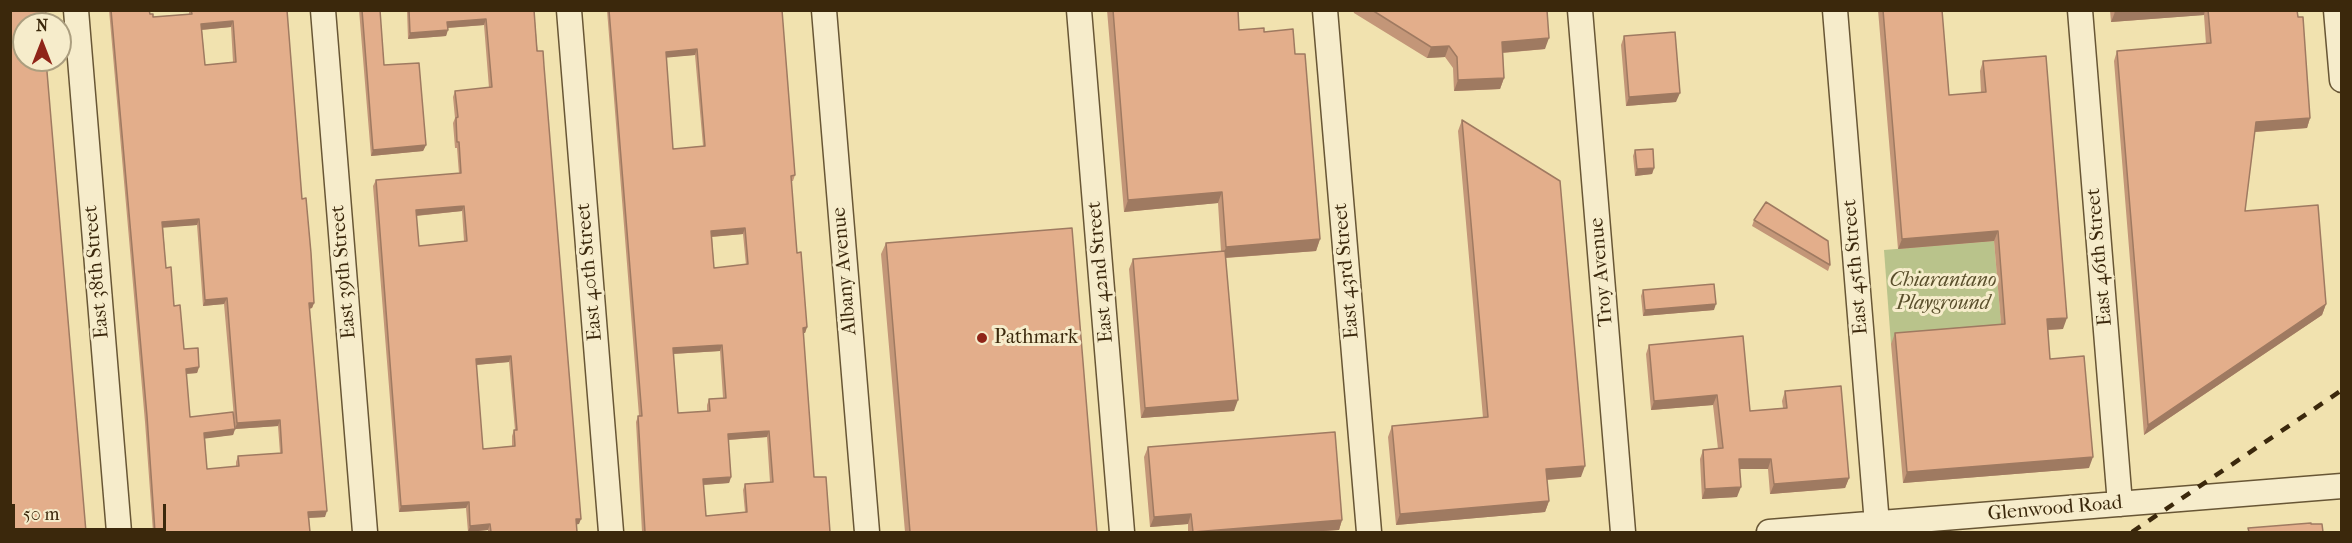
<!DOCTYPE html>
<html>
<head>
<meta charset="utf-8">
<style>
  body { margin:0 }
  #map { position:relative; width:2352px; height:543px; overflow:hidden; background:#f1e2af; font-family:"IM FELL French Canon",serif }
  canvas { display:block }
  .frame { position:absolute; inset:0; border:12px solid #3b280c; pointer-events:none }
  .north { position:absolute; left:12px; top:12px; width:60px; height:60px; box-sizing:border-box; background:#f6eccb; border:2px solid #ab9e7f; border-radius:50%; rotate:0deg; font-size:16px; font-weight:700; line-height:24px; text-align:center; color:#3b280c }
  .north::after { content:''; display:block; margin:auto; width:21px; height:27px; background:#8f2418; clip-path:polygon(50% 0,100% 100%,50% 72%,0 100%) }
  .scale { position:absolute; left:12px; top:504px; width:154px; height:27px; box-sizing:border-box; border:3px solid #3b280c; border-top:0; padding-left:8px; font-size:18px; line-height:21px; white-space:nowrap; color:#3b280c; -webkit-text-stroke:4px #f6eccb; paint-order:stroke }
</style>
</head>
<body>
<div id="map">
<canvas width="2352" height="543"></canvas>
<div class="frame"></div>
<div class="north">N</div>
<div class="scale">50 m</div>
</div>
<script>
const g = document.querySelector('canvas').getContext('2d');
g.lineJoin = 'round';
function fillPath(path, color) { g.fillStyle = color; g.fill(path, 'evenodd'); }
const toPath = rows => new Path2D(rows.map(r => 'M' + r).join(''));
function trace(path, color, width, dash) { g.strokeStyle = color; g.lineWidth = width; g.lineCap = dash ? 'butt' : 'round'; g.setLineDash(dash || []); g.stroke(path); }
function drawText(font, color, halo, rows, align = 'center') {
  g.font = font + ' "IM FELL French Canon",serif'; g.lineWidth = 6; g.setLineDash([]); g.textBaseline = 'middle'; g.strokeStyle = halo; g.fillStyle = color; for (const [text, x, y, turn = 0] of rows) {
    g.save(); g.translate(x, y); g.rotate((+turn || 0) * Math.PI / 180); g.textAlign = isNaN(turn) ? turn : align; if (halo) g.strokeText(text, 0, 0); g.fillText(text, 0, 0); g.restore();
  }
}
const green = toPath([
  [1994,241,2002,335,1891,344,1884,250]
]);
const street = toPath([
  [76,10,119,532],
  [323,10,365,532],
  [569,10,611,532],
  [824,10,867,532],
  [1079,10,1122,532],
  [1325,10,1369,532],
  [1580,10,1623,532],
  [1835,10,1877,524],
  [2080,10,2120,504],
  [2336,10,2342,80],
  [1769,532,2342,486]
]);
const rail = toPath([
  [2132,532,2342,390]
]);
const wall = toPath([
  [109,10,149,10,150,14,153,17,189,14,189,10,287,10,302,199,314,303,312,308,309,309,325,517,309,518,310,532,153,532,145,422],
  [231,27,233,62,205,65,202,30],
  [197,225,203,306,224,304,235,429,278,426,280,453,238,456,236,462,236,467,207,469,205,438,233,435,235,429,190,417,186,374,197,373,199,367,184,349,166,268,163,227],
  [359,10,380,10,384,65,426,145,423,151,371,156],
  [407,10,534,10,579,524,577,524,577,532,488,532,488,530,468,532,466,508,399,512,373,186,376,180,459,174,457,148,455,148,453,123,455,118,453,97,455,91,489,88,484,25,448,28,446,36,408,39],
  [462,211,464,241,419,246,416,216],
  [509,362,515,430,514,430,512,436,512,446,483,449,476,365],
  [607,10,782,10,795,175,793,181,791,181,797,253,807,327,805,333,803,333,814,477,830,532,642,532,636,422,638,416,639,416],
  [695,55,703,146,673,149,666,57],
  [743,234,746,265,714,268,712,237],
  [720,351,723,398,709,399,707,405,707,411,678,413,673,354],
  [767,437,770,482,745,484,743,490,745,512,706,516,703,485,729,483,731,477,728,440],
  [1107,10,1238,10,1239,30,1295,54,1320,239,1316,251,1226,258,1234,411,1141,418,1129,269,1133,259,1221,251,1218,203,1124,212],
  [1353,10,1547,10,1545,49,1503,53,1504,78,1500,89,1454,91,1453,68,1445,57,1427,58,1354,13],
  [1878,10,1942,10,1949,95,1981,93,1980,71,1983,61,2063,329,2048,330,2050,359,2089,468,1903,483,1891,344,1895,333,2001,324,1994,241,1898,249],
  [2110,10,2297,10,2310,118,2307,128,2255,132,2245,211,2326,304,2322,315,2144,435,2114,61,2117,51,2206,44,2204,15,2111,22],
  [1624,36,1676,102,1626,106,1621,45],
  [1462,120,1581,477,1547,480,1549,501,1545,512,1396,525,1388,437,1392,426,1483,418,1458,131],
  [1635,150,1654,168,1652,174,1635,176,1633,156],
  [1754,220,1830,265,1828,271,1752,226],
  [886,243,1097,532,905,532,881,254],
  [1643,290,1714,310,1643,316,1641,296],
  [1649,345,1750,411,1783,408,1782,401,1785,391,1849,478,1845,488,1770,494,1768,469,1740,469,1737,497,1702,499,1700,459,1703,450,1718,449,1713,405,1651,410,1646,354],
  [1148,447,1342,520,1339,530,1308,532,1188,532,1188,524,1150,527,1144,457]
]);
const shadedWall = toPath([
  [2135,10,2205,10,2204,15,2111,22,2115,12],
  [486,19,484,25,445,28,447,22],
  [233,21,231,27,199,30,201,24],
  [448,30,446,36,408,39,410,33],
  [1549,38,1545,49,1498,53,1502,42],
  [1449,46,1445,57,1427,58,1431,47],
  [697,49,695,55,663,58,666,52],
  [1504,78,1500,89,1454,91,1458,80],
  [1680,93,1676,102,1626,106,1629,97],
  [2310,118,2307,128,2253,132,2256,122],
  [426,145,423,151,371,156,373,150],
  [1654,168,1652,174,1635,176,1637,169],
  [1222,192,1218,203,1124,212,1128,200],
  [464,206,462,211,413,216,416,210],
  [199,219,197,225,160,228,162,222],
  [745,228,743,234,709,237,711,231],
  [1998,231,1994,241,1898,249,1902,239],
  [1320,239,1316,251,1222,258,1226,247],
  [227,298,224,304,203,306,205,300],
  [309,303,314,303,312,308,307,309],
  [1716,304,1714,310,1643,316,1645,310],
  [2326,304,2322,315,2144,435,2148,425],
  [2067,318,2063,329,2043,330,2047,319],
  [807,327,805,333,800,333,803,328],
  [722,345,720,351,671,354,673,348],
  [511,356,509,362,474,365,476,359],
  [199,367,197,373,184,374,186,369],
  [1717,395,1713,405,1651,410,1654,401],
  [1238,400,1234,411,1141,418,1145,408],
  [280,420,278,426,235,429,237,423],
  [235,429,233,435,202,439,204,433],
  [769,431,767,437,726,440,728,434],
  [2093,457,2089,468,1903,483,1907,472],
  [1739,459,1771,459,1768,469,1736,469],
  [1585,466,1581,477,1542,480,1546,469],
  [731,477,729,483,701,485,703,479],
  [1849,478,1845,488,1770,494,1774,484],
  [1741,487,1737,497,1702,499,1705,489],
  [1549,501,1545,512,1396,525,1400,514],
  [469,502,466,508,399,512,401,506],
  [327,511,325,517,306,518,308,512],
  [1191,514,1188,524,1150,527,1154,517],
  [576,519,581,519,579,524,574,525],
  [1342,520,1339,530,1308,532,1193,532],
  [490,524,488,530,468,532,470,526]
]);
const building = toPath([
  [10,10,46,10,45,24,24,24,24,60,46,60,86,532,10,532,10,10],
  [111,10,149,10,150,14,153,14,153,17,192,14,191,10,287,10,302,199,306,198,311,253,314,303,309,303,327,511,308,512,310,532,155,532,147,416,111,10],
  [233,21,236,62,205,65,201,24,233,21],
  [199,219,205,300,227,298,237,423,280,420,282,453,238,456,239,466,207,469,204,433,235,429,233,412,190,417,186,369,199,367,198,348,184,349,180,305,174,306,171,267,166,268,162,222,199,219],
  [362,10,380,10,384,65,419,63,426,145,373,150,362,10],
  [409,10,534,10,537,51,543,51,544,66,581,519,576,519,577,532,491,532,490,524,470,526,469,502,401,506,376,180,461,173,459,142,457,142,456,118,458,117,455,91,492,87,486,19,447,22,448,30,410,33,409,10],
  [464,206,467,241,419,246,416,210,464,206],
  [511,356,517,430,514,430,515,446,483,449,476,359,511,356],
  [609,10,782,10,795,175,791,176,797,253,801,252,807,327,803,328,814,477,826,477,830,532,645,532,638,416,642,416,609,10],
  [697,49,705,146,673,149,666,52,697,49],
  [745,228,748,264,714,268,711,231,745,228],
  [722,345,726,398,709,399,710,411,678,413,673,348,722,345],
  [769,431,773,482,745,484,747,512,706,516,703,479,731,477,728,434,769,431],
  [1113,10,1238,10,1239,30,1264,28,1264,32,1293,29,1295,54,1305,54,1320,239,1226,247,1222,192,1128,200,1113,10],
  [1372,10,1547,10,1549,38,1502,42,1504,78,1458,80,1457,57,1449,46,1431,47,1372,10],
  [1883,10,1942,10,1949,95,1986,92,1983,61,2046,56,2067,318,2047,319,2050,359,2084,356,2093,457,1907,472,1895,333,2005,324,1998,231,1902,239,1883,10],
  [2114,10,2135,10,2115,12,2114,10],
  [2208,10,2297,10,2298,17,2303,17,2310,118,2256,122,2245,211,2318,205,2326,304,2148,425,2117,51,2211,43,2208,10],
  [1675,32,1680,93,1629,97,1624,36,1675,32],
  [1462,120,1560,181,1585,466,1546,469,1549,501,1400,514,1392,426,1488,417,1462,120],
  [1653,149,1654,168,1637,169,1635,150,1653,149],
  [1766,202,1828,241,1830,265,1754,220,1766,202],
  [1072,228,1097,532,910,532,886,243,1072,228],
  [1225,251,1238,400,1145,408,1133,259,1225,251],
  [1714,284,1716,304,1645,310,1643,290,1714,284],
  [1743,336,1750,411,1787,408,1785,391,1841,386,1849,478,1774,484,1771,459,1739,459,1741,487,1705,489,1703,450,1723,448,1717,395,1654,401,1649,345,1743,336],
  [1335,432,1342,520,1193,532,1191,514,1154,517,1148,447,1335,432],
  [2311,523,2311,524,2322,524,2323,532,2249,532,2248,528,2311,523]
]);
const markers = [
  [982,338,6,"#8f2418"]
];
const streetNames = [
  ["East 46th Street",2100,257,-95],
  ["East 45th Street",1856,267,-95],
  ["Albany Avenue",845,271,-95],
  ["East 43rd Street",1347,271,-95],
  ["East 38th Street",97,272,-95],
  ["East 39th Street",344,272,-95],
  ["East 40th Street",590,272,-95],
  ["East 42nd Street",1101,272,-95],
  ["Troy Avenue",1602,272,-95],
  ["Glenwood Road",2055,509,-5]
];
const parkNames = [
  ["Chiarantano",1943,281],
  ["Playground",1943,304]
];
const poiNames = [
  ["Pathmark",994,338]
];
fillPath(green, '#b9c38b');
trace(street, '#685635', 27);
trace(street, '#f6eccb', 24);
trace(rail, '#3b280c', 4.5, [10, 10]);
fillPath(wall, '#c39678');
fillPath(shadedWall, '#9f7a61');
fillPath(building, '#e3ae8b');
trace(building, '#9f7a61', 1.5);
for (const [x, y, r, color] of markers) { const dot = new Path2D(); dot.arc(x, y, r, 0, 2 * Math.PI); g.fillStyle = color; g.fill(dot); trace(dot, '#f6eccb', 2); }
drawText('20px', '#3b280c', '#f6eccb', streetNames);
drawText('italic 20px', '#5a4f2c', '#f6eccb', parkNames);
drawText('20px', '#3b280c', '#f6eccb', poiNames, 'left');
</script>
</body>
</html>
